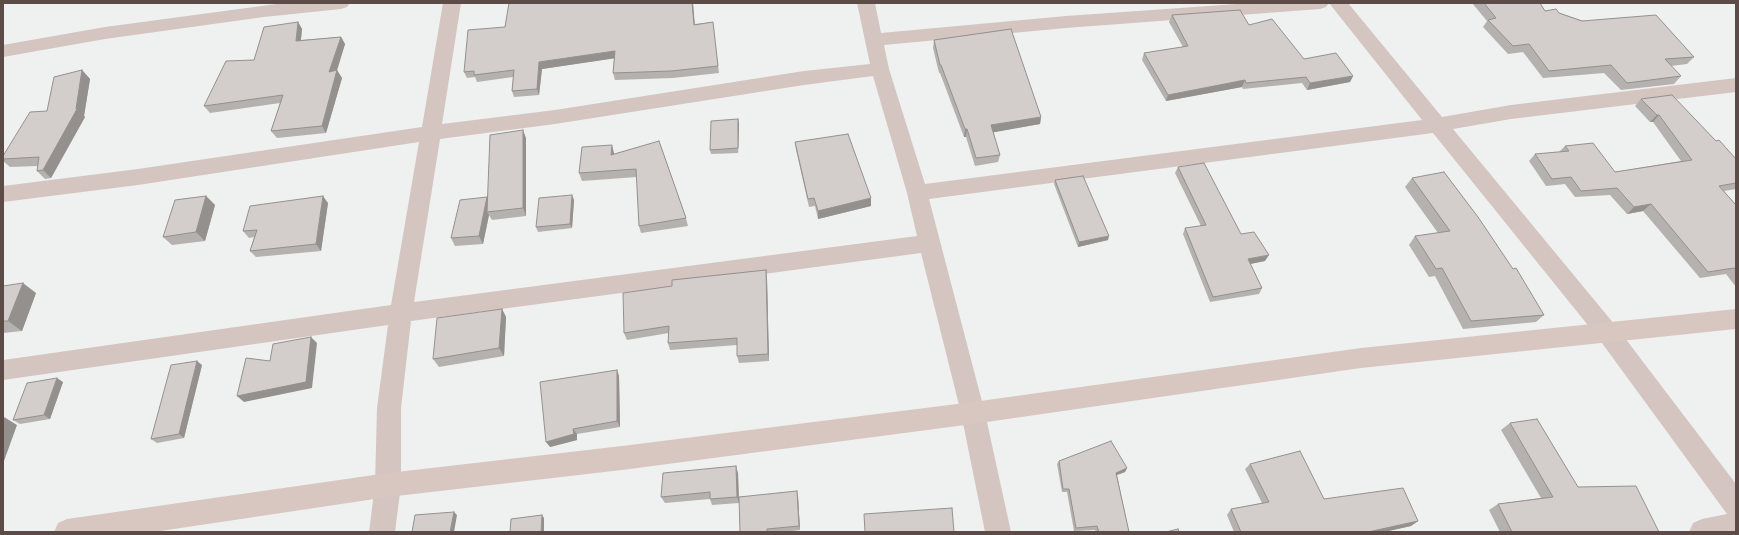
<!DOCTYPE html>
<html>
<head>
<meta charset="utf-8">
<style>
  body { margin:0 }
  #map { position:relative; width:1739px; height:535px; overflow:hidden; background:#eef1f0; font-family:Manrope,sans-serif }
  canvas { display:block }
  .frame { position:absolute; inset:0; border:4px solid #5c4b46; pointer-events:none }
</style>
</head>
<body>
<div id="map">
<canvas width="1739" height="535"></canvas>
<div class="frame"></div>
</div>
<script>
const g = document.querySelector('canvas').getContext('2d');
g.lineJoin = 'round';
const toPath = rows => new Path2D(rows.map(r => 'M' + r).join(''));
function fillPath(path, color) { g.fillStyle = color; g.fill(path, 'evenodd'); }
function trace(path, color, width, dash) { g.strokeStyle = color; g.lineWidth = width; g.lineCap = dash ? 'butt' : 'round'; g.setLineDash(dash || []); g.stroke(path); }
const street = toPath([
  [284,3,350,3,347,7,341,9,264,17,105,39,3,57,3,45,105,27,284,3],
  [443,3,461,3,442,124,555,110,804,71,870,64,857,3,875,3,881,33,1066,16,1251,3,1329,3,1326,7,1320,9,1066,28,884,45,889,69,925,184,1422,120,1329,3,1348,3,1442,117,1511,105,1736,78,1736,92,1511,119,1453,129,1615,325,1736,484,1736,532,1689,532,1693,523,1702,519,1727,514,1599,339,1433,133,929,199,985,413,1011,532,985,532,961,413,921,253,411,321,401,408,401,485,395,532,369,532,375,485,377,408,388,325,3,380,3,360,391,305,419,142,138,185,3,202,3,186,138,169,422,127,443,3],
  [873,76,907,193,917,236,414,302,440,139,555,124,804,85,873,76]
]);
const secondary = toPath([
  [1736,309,1736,329,1361,368,973,424,622,470,388,497,154,532,54,532,58,523,67,519,388,473,622,446,973,402,1361,348,1736,309]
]);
const wall = toPath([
  [509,3,693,3,695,24,713,22,719,73,673,78,615,80,613,73,614,58,542,69,539,95,514,97,512,91,513,77,477,82,475,77,467,78,464,72,505,27],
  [1472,3,1540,3,1545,11,1559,13,1694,57,1687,64,1671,66,1681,76,1674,84,1621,90,1604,73,1543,78,1523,52,1508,54,1483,27,1487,21],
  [1172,15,1249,25,1304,59,1353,76,1350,82,1307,90,1302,83,1243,89,1242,87,1166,101,1142,60,1144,53,1183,47,1169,22],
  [298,22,302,29,301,40,341,37,345,44,337,71,342,78,326,133,277,138,271,131,280,103,210,113,204,106],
  [934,40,1041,117,1040,124,993,132,1000,155,998,162,975,166,966,137,964,137,940,73,939,73,933,48],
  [82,70,90,79,84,116,85,117,51,178,45,179,37,171,38,166,10,167,3,161,3,156,47,111],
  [1641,99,1716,141,1736,159,1736,189,1724,191,1736,205,1736,287,1726,274,1700,278,1643,211,1627,214,1610,195,1575,197,1565,184,1546,186,1529,161,1535,154,1559,152,1565,146,1615,172,1681,161,1653,122,1650,122,1635,106],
  [738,119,739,124,738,153,711,154,710,150],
  [526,138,526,216,492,220,489,215,483,244,455,246,451,238,487,197,488,199],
  [659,141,686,218,688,226,641,233,639,226,637,177,582,181,579,173,614,153,614,154],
  [795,142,871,198,871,206,818,219,815,206,809,207,796,150],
  [1178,167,1265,261,1250,264,1262,288,1259,294,1210,302,1183,234,1185,228,1201,226,1175,173],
  [1412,178,1544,315,1536,322,1463,329,1435,276,1429,277,1409,245,1415,236,1438,233,1405,187],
  [1055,180,1108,240,1078,247,1054,184],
  [206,196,215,205,205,241,172,245,163,237],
  [574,200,572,228,538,232,536,227],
  [328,203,321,251,256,257,250,251,254,237,249,238,243,231],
  [766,270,767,278,769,361,739,363,737,356,737,345,670,350,668,343,669,333,627,340,624,333,672,286],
  [3,286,36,293,22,331,3,333],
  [502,309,506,317,504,356,439,367,433,359],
  [202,365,184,438,157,443,151,439],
  [617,370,619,376,620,427,577,434,577,440,550,447],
  [63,382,50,419,20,424,13,420],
  [1510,423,1578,487,1659,532,1500,532,1489,510,1498,504,1541,498,1501,430],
  [1059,461,1127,468,1125,472,1117,475,1129,532,1096,532,1095,530,1074,531,1067,492,1062,492,1057,464],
  [1250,464,1324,499,1418,521,1411,526,1384,532,1234,532,1227,515,1231,509,1262,503,1245,469],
  [738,473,739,503,712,505,710,499,665,503,661,497],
  [798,496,800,530,785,532,740,532]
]);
const shadedWall = toPath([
  [692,3,693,3,695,31,694,25],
  [298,22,302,29,300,48,296,41],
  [341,37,345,44,334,79,329,72],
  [615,51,617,58,542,69,539,95,537,89,539,62],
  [82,70,90,79,84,116,85,117,51,178,43,170,76,109],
  [337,70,342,78,326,133,322,126],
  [1353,76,1350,82,1307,90,1310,83],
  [1245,80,1242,87,1166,101,1168,95],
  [1657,115,1659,115,1653,122,1650,122],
  [1041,117,1040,124,990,133,991,125],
  [738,119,739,124,738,153],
  [965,129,967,129,966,137,964,137],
  [523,130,526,138,526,216,523,208],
  [612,145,614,153,614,163,611,155],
  [572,195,574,200,572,228,570,224],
  [206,196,215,205,205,241,196,232],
  [323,196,328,203,321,251,316,244],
  [487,197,491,205,487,212,489,215,483,244,479,236],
  [871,198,871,206,818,219,818,211],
  [1651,204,1643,211,1627,214,1634,207],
  [1109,236,1108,240,1078,247,1079,242],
  [1269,255,1265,261,1245,265,1248,259],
  [766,270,767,278,769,361,768,354],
  [23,283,36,293,22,331,8,321],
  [502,309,506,317,504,356,499,348],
  [311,337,317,343,312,388,244,402,237,396],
  [197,361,202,365,184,438,179,434],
  [617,370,619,376,620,427,617,421],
  [57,378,63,382,50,419,44,415],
  [4,417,17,425,4,461,3,461,3,421],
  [573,429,577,434,577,440,550,447,546,442],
  [736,466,738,473,739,503,737,497],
  [1127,468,1125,472,1114,476,1116,473],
  [797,491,798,496,800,530,799,526],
  [454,512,457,515,454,532,450,532],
  [542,515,544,518,544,532,541,532],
  [1418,521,1411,526,1384,532,1368,532]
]);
const building = toPath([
  [509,3,692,3,694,25,713,22,718,66,671,71,613,73,615,51,539,62,537,89,512,91,514,70,474,75,474,71,464,72,468,30,505,27,509,3],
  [1484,3,1540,3,1545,11,1556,9,1559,13,1582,21,1656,15,1694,57,1665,59,1681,76,1627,83,1611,65,1549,71,1529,44,1513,46,1488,20,1496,18,1484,3],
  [1240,10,1249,25,1272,19,1304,59,1336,53,1353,76,1310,83,1306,77,1246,83,1245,80,1168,95,1144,53,1188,46,1172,15,1240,10],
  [298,22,296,41,341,37,329,72,337,70,322,126,271,131,283,95,204,106,226,61,254,60,264,27,298,22],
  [1011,29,1041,117,991,125,1000,155,976,158,967,129,965,129,941,65,940,65,934,40,1011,29],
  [82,70,76,109,77,109,43,170,37,171,39,157,3,159,3,156,30,112,47,111,54,77,82,70],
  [1672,95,1716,141,1719,140,1736,159,1736,183,1719,186,1736,205,1736,270,1734,268,1708,272,1651,204,1634,207,1617,188,1581,191,1571,177,1552,179,1535,154,1569,151,1565,146,1593,143,1615,172,1692,160,1659,115,1657,115,1641,99,1672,95],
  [738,119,738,148,710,150,711,121,738,119],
  [523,130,523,208,487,212,490,135,523,130],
  [848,134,871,198,818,211,814,198,808,199,795,142,848,134],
  [659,141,686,218,639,226,636,169,579,173,582,147,612,145,611,155,659,141],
  [1204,163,1241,234,1254,232,1269,255,1248,259,1262,288,1213,297,1185,228,1206,225,1178,167,1204,163],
  [1444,172,1478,217,1513,269,1516,268,1544,315,1471,321,1442,268,1436,269,1415,236,1450,231,1412,178,1444,172],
  [1083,176,1109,236,1079,242,1055,180,1083,176],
  [572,195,570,224,536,227,539,198,572,195],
  [206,196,196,232,163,237,175,200,206,196],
  [323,196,316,244,250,251,257,230,243,231,250,206,323,196],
  [487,197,479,236,451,238,460,200,487,197],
  [766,270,768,354,737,356,737,338,668,343,669,326,624,333,623,293,672,286,672,280,766,270],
  [23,283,8,321,3,321,3,286,23,283],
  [502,309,499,348,433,359,437,318,502,309],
  [311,337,306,382,237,396,246,358,270,361,273,344,311,337],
  [197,361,179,434,151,439,171,365,197,361],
  [617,370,617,421,573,429,574,434,546,442,540,382,617,370],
  [57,378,44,415,13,420,27,383,57,378],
  [1537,419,1578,487,1636,486,1659,532,1512,532,1498,504,1553,497,1510,423,1537,419],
  [1111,441,1127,468,1116,473,1129,532,1099,532,1097,526,1076,528,1069,489,1063,489,1059,461,1111,441],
  [1300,451,1324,499,1403,488,1418,521,1368,532,1241,532,1231,509,1269,502,1250,464,1300,451],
  [736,466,737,497,710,499,710,492,661,497,663,473,736,466],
  [797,491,799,526,767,529,767,532,740,532,739,497,797,491],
  [952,508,954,532,865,532,864,514,952,508],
  [454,512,450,532,412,532,415,515,454,512],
  [542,515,541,532,510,532,511,519,542,515],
  [1178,529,1179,532,1166,532,1178,529]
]);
fillPath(street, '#d4c5c1');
fillPath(secondary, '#d8c7c0');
fillPath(wall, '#b5b1af');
fillPath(shadedWall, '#94908e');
fillPath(building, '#d3cecb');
trace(building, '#94908e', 1);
</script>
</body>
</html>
